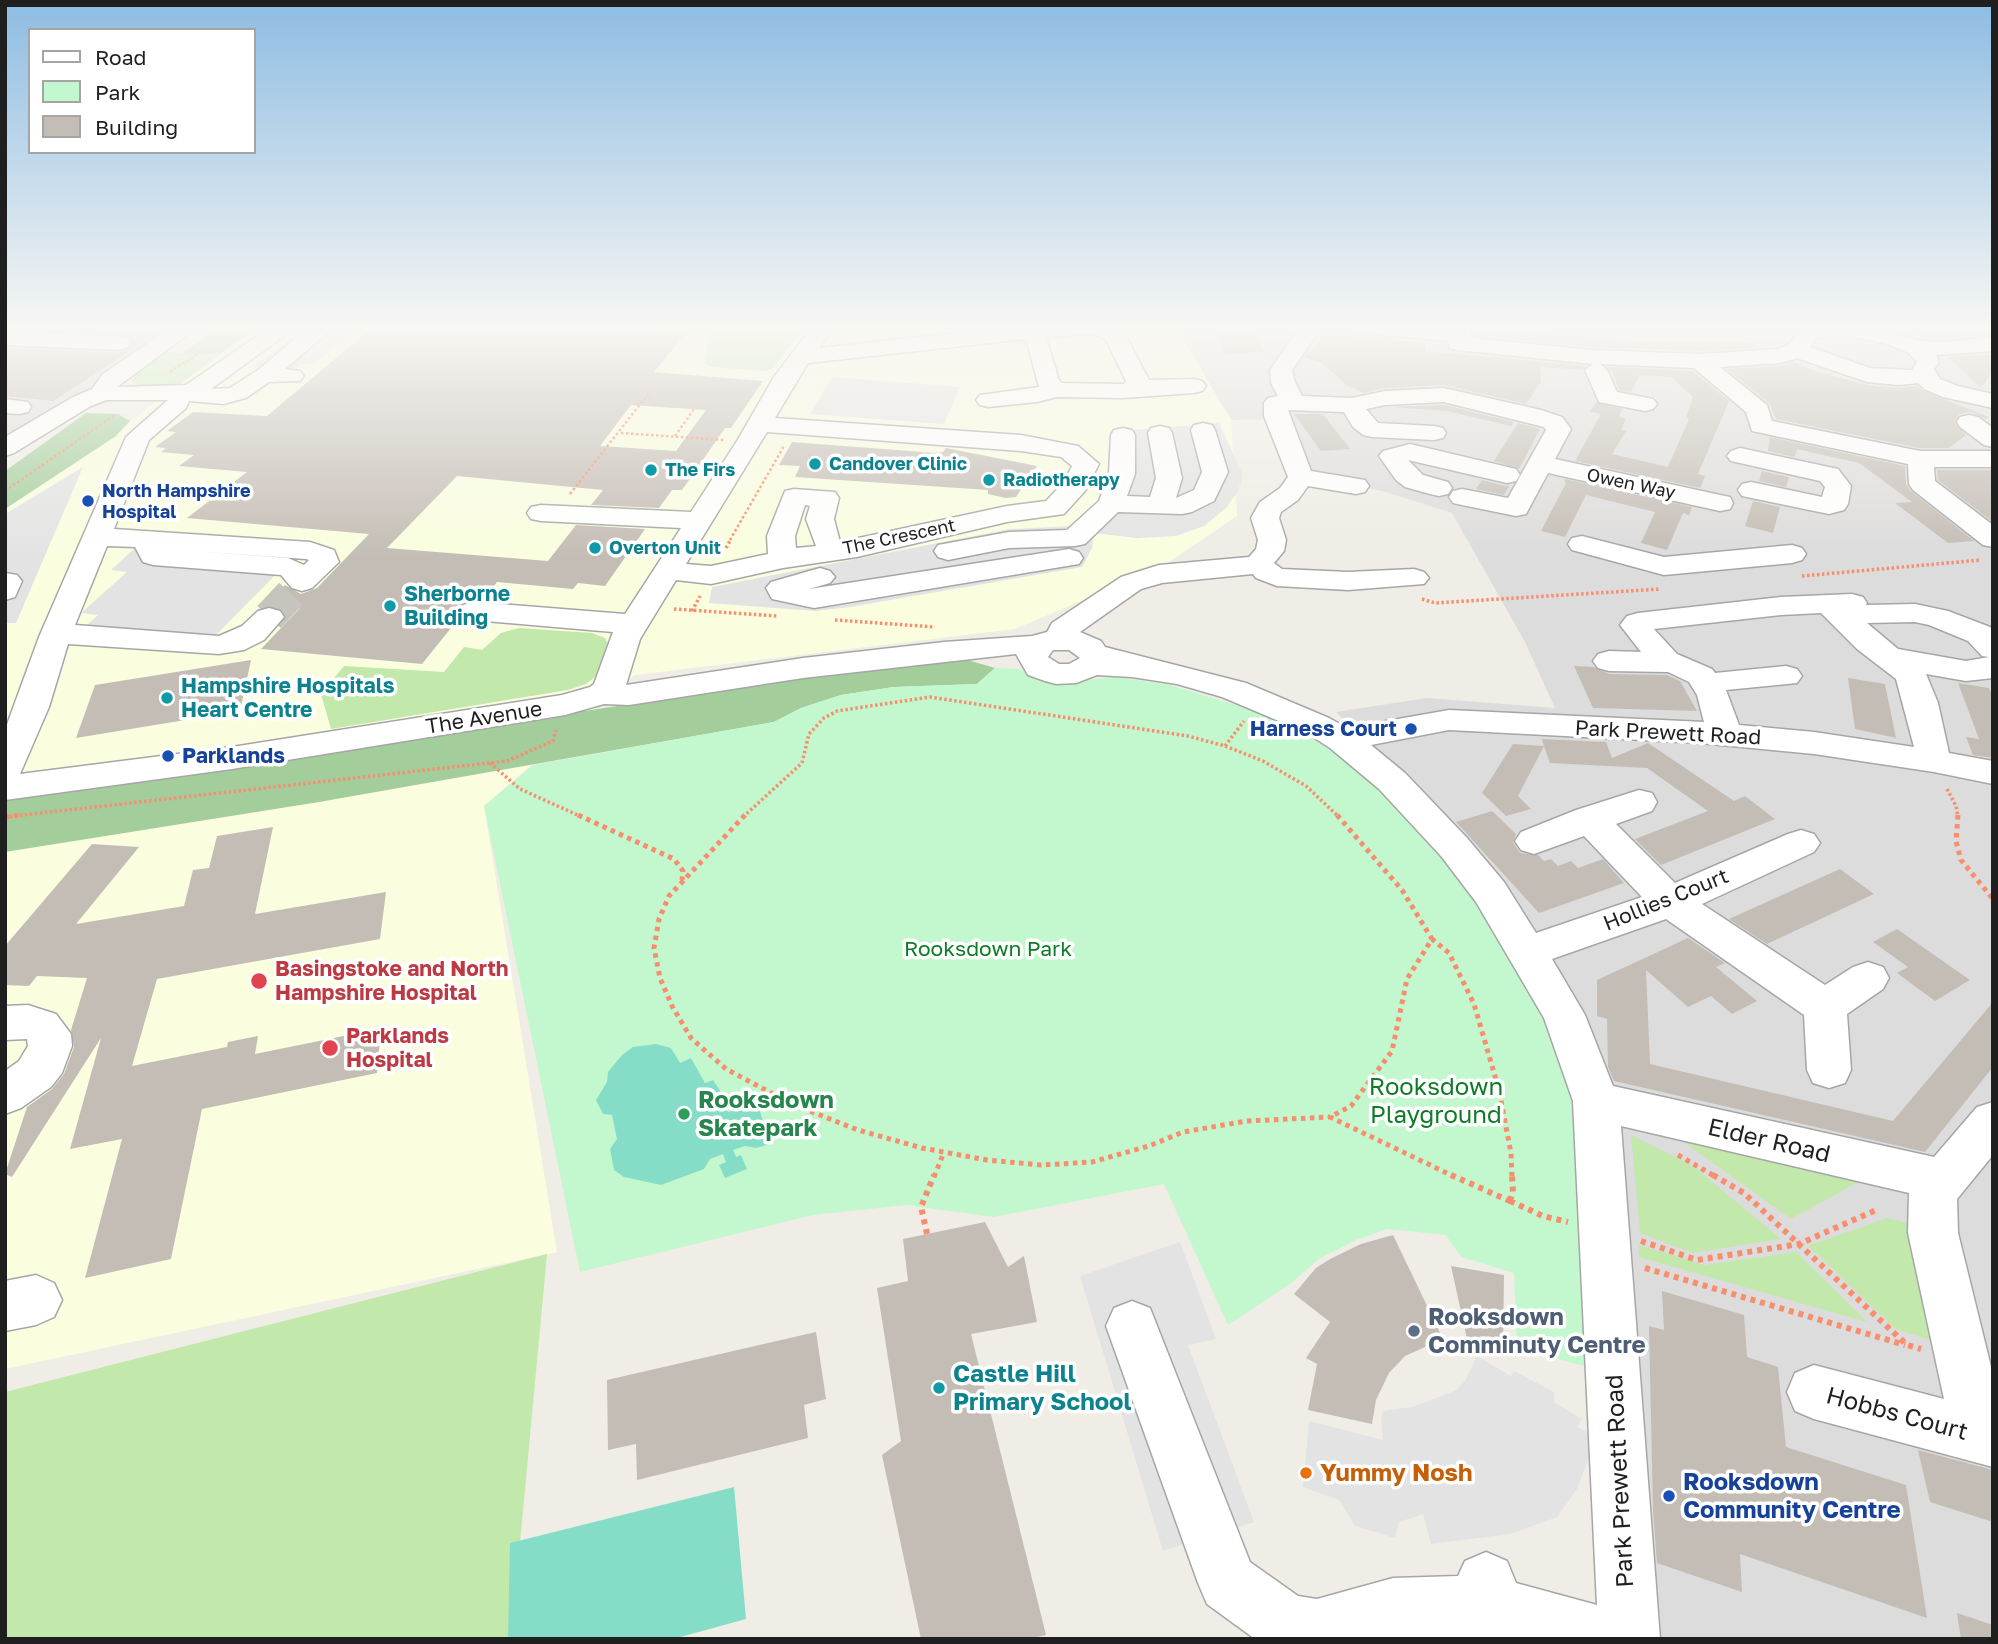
<!DOCTYPE html>
<html>
<head>
<meta charset="utf-8">
<style>
  body { margin:0 }
  #map { position:relative; width:1998px; height:1644px; overflow:hidden; background:#efede5; font-family:"Golos Text",sans-serif }
  canvas { display:block }
  .frame { position:absolute; inset:0; border:7px solid #1f1f1f; pointer-events:none }
  .legend { position:absolute; left:28px; top:28px; width:228px; height:126px; box-sizing:border-box; background:#fff; border:2px solid #a5a5a5; margin:0; padding:9px 12px; list-style:none; font-size:21px; color:#1f1f1f }
  .legend li { display:flex; align-items:center; gap:14px; height:35px }
  .legend b { width:35px; border:2px solid #a5a5a5 }
</style>
</head>
<body>
<div id="map">
<canvas width="1998" height="1644"></canvas>
<div class="frame"></div>
<ul class="legend">
<li><b style="height:9px;background:#fff"></b>Road</li>
<li><b style="height:19px;background:#c3f8cf"></b>Park</li>
<li><b style="height:19px;background:#c4bdb5"></b>Building</li>
</ul>
</div>
<script>
const g = document.querySelector('canvas').getContext('2d');
g.lineJoin = 'round';
function fillPath(path, color) { g.fillStyle = color; g.fill(path, 'evenodd'); }
const toPath = rows => new Path2D(rows.map(r => 'M' + r).join(''));
function trace(path, color, width, dash) { g.strokeStyle = color; g.lineWidth = width; g.lineCap = dash ? 'butt' : 'round'; g.setLineDash(dash || []); g.stroke(path); }
function drawText(font, color, halo, rows, align = 'center') {
  g.font = font + ' "Golos Text",sans-serif'; g.lineWidth = 7; g.setLineDash([]); g.textBaseline = 'middle'; g.strokeStyle = halo; g.fillStyle = color; for (const [text, x, y, turn = 0] of rows) {
    g.save(); g.translate(x, y); g.rotate((+turn || 0) * Math.PI / 180); g.textAlign = isNaN(turn) ? turn : align; if (halo) g.strokeText(text, 0, 0); g.fillText(text, 0, 0); g.restore();
  }
}
const residential = toPath([
  [5,327,183,327,97,385,5,439],
  [1176,327,1993,327,1993,1639,1646,1639,1622,1235,1401,777,1336,712,1427,698,1555,708,1525,642,1452,513,1383,491,1315,479,1286,419,1231,420]
]);
const education = toPath([
  [259,327,1176,327,1231,420,1237,516,1163,566,1015,629,635,675,484,806,557,1252,5,1369,5,507,116,436,130,421]
]);
const grass = toPath([
  [710,327,798,327,799,333,774,368,764,371,711,367,705,363],
  [166,352,181,354,219,354,175,388,138,385,133,381,136,372],
  [519,628,592,633,605,638,610,647,599,674,586,684,568,690,331,729,321,694,344,666,444,672,464,647,482,650,501,633],
  [1671,1133,1858,1182,1791,1219],
  [1631,1135,1693,1166,1781,1239,1693,1253,1640,1233],
  [1887,1218,1907,1223,1940,1343,1896,1329,1808,1246],
  [1639,1245,1704,1265,1796,1252,1867,1322,1639,1257],
  [547,1254,511,1639,5,1639,5,1392]
]);
const forest = toPath([
  [219,327,259,327,219,354,181,354],
  [86,413,118,414,130,421,116,436,5,509,5,471],
  [964,659,995,668,977,684,894,687,841,695,801,708,774,722,319,802,5,852,5,797,813,677]
]);
const park = toPath([
  [995,668,1019,669,1040,677,1070,681,1117,677,1170,685,1255,711,1297,730,1337,754,1384,790,1465,871,1590,1101,1603,1371,1517,1348,1514,1273,1461,1257,1446,1235,1387,1229,1356,1240,1319,1259,1290,1284,1228,1325,1164,1184,994,1217,906,1205,813,1215,580,1272,484,806,533,765,774,722,801,708,841,695,894,687,977,684]
]);
const pitch = toPath([
  [656,1044,671,1048,680,1063,691,1058,705,1083,713,1080,723,1095,718,1099,728,1112,758,1105,770,1144,756,1148,745,1146,733,1150,736,1157,741,1155,747,1169,725,1178,719,1165,726,1162,723,1154,710,1159,704,1169,661,1185,624,1177,614,1170,610,1149,617,1139,612,1115,603,1114,596,1100,607,1082,608,1072,622,1055,633,1047],
  [734,1487,746,1619,673,1639,508,1639,510,1543]
]);
const parking = toPath([
  [305,327,361,327,315,363,300,365,291,371,254,366],
  [832,377,960,387,944,424,810,414],
  [1219,423,1243,475,1238,491,1226,508,1204,526,1176,536,1137,538,1094,533,1092,548,1082,567,850,607,815,611,709,603,712,587,1010,529,1073,526,1106,498,1110,432],
  [83,467,16,623,5,623,5,514],
  [148,536,300,550,214,637,87,625,98,615,81,613,127,572,111,570],
  [1180,1242,1216,1339,1188,1345,1254,1522,1163,1551,1080,1276],
  [1477,1356,1511,1376,1514,1371,1554,1392,1554,1402,1582,1419,1577,1427,1597,1437,1577,1489,1557,1517,1511,1534,1431,1544,1423,1514,1399,1522,1395,1538,1355,1526,1339,1500,1303,1487,1309,1421,1383,1440,1381,1419,1383,1411,1412,1407,1455,1391,1465,1381]
]);
const building = toPath([
  [5,327,167,327,53,401,5,396,5,348,119,353,129,349,132,344,129,337,119,333],
  [373,327,588,327,686,333,654,372,763,381,731,428,725,428,682,490,672,490,659,508,591,505,603,490,457,476,387,548,548,561,576,525,645,529,605,586,578,583,573,589,497,582,483,600,473,599,461,604,457,612,467,621,464,624,455,623,422,664,261,649,300,608,265,605,285,585,301,594,317,588,369,534,187,518,247,472,179,466,194,455,161,452,166,448,155,447,176,432,167,431,193,412,267,416],
  [631,405,706,410,676,451,600,446],
  [1918,327,1993,327,1993,334,1930,339],
  [1476,330,1632,341,1757,343,1751,348,1700,351,1592,347,1476,336],
  [1252,331,1264,352,1225,354,1215,332],
  [1325,336,1425,342,1425,351,1586,366,1583,370,1540,367,1541,382,1526,404,1444,385,1385,388,1364,393,1348,386,1320,362,1303,358],
  [1993,354,1993,371,1981,388,1948,357],
  [1793,362,1812,370,1867,385,1899,388,1917,386,1923,391,1989,417,1986,419,1970,412,1959,414,1955,423,1966,435,1949,448,1920,448,1776,419,1769,403,1727,369,1781,366],
  [1607,367,1693,371,1729,401,1698,474,1705,476,1700,488,1575,461,1601,414,1590,412,1596,402,1622,409,1619,417,1626,419,1621,430,1626,431,1612,454,1668,467,1689,419,1686,418,1693,397,1671,377,1640,375,1631,392,1619,390,1613,373],
  [1444,405,1514,422,1511,426,1447,411,1391,407],
  [1294,414,1323,414,1350,449,1321,451],
  [1518,423,1540,429,1519,469,1494,461],
  [1770,437,1905,466,1906,484,1911,491,1974,541,1948,543,1895,503,1912,502,1859,463,1797,449,1795,457,1768,451],
  [792,442,936,453,943,452,946,448,1037,466,1016,497,1006,498,988,494,988,490,795,477,800,466,779,465],
  [1937,470,1993,470,1993,522,1938,480],
  [1762,471,1789,477,1786,487,1759,481],
  [1565,479,1692,507,1689,515,1683,513,1667,550,1641,543,1655,512,1586,495,1565,537,1541,531,1566,483,1564,482],
  [1482,480,1506,486,1510,485,1504,495,1476,489],
  [1753,501,1780,507,1773,533,1745,526],
  [251,660,240,711,76,738,95,685],
  [1574,666,1594,667,1609,674,1667,675,1680,681,1697,711,1593,708],
  [1848,678,1885,684,1896,738,1855,729],
  [1958,683,1989,688,1993,697,1993,758,1973,755,1966,737,1979,739],
  [1542,739,1606,742,1612,758,1648,743,1734,801,1745,796,1775,819,1661,865,1635,839,1708,811,1647,768,1550,763,1544,746,1518,796,1531,809,1506,816,1482,793,1513,744,1544,746],
  [1492,811,1516,834,1513,842,1520,853,1538,855,1544,861,1551,859,1558,866,1571,861,1578,868,1603,859,1624,883,1539,913,1456,822],
  [273,827,255,914,386,892,380,939,157,979,132,1066,227,1047,228,1042,258,1036,255,1054,368,1031,367,1043,380,1040,377,1073,202,1109,171,1259,85,1278,122,1139,70,1149,101,1038,12,1177,5,1174,27,1107,52,1089,64,1074,74,1047,71,1030,87,978,37,976,29,986,5,985,5,946,92,844,139,847,76,924,184,906,193,870,209,868,217,836],
  [1840,869,1874,894,1767,944,1729,919],
  [1897,929,1970,980,1935,1001,1897,973,1908,967,1873,942],
  [1688,938,1725,963,1716,967,1757,1001,1732,1014,1711,996,1688,1007,1646,970,1650,1064,1893,1121,1993,1002,1993,1067,1925,1152,1614,1081,1608,1067,1607,1019,1597,1016,1597,980],
  [985,1222,1008,1267,1024,1256,1037,1322,971,1334,1046,1635,1028,1639,921,1639,882,1455,901,1441,877,1288,908,1281,903,1239],
  [1393,1235,1443,1339,1405,1356,1389,1373,1376,1400,1372,1424,1308,1410,1317,1364,1306,1358,1330,1322,1294,1294,1316,1268,1330,1259,1361,1244],
  [1451,1266,1504,1275,1503,1346,1467,1339],
  [1662,1291,1744,1315,1747,1357,1778,1367,1786,1447,1906,1485,1927,1618,1740,1554,1742,1592,1657,1563,1653,1511,1649,1326,1664,1330],
  [816,1332,826,1399,804,1405,808,1438,637,1480,636,1444,608,1450,607,1380],
  [1918,1450,1993,1470,1993,1522,1930,1502],
  [1957,1613,1993,1625,1993,1639,1961,1639]
]);
const minorTunnel = toPath([
  [269,617,302,582]
]);
const pathFar3 = toPath([
  [170,372,239,327],
  [621,433,724,440],
  [675,436,694,409],
  [682,469,704,471],
  [5,491,116,414],
  [570,494,649,393],
  [730,540,784,446]
]);
const pathFar2 = toPath([
  [726,548,731,539],
  [1802,576,1981,560],
  [1422,599,1435,603,1661,589],
  [674,609,777,616],
  [692,611,700,596],
  [835,620,935,627],
  [1225,746,1244,721],
  [490,763,520,789,582,817],
  [1947,789,1956,806,1958,817],
  [5,817,507,761,553,741,556,730],
  [743,817,802,763,809,734,824,718,837,711,930,697,1188,736,1225,746,1263,761,1306,786,1339,817]
]);
const pathFar1 = toPath([
  [578,815,674,859,683,871,682,880],
  [745,815,669,896,659,919,654,948,660,978,672,1006,691,1038,726,1069,792,1104,858,1130,922,1148,987,1160,1041,1165,1092,1162,1149,1146,1183,1132,1247,1121,1330,1117],
  [1337,815,1402,890,1432,939],
  [1958,815,1956,841,1961,860,1993,899],
  [5,817,21,815],
  [1678,1155,1716,1177],
  [934,1177,944,1152],
  [1455,1177,1330,1117,1351,1106,1392,1051,1407,979,1432,939,1449,953,1474,1004,1499,1090,1511,1153,1512,1177]
]);
const path = toPath([
  [1451,1175,1510,1201],
  [1713,1175,1744,1193,1907,1345,1921,1349],
  [1510,1201,1543,1216,1568,1222],
  [1510,1201,1513,1192,1512,1175],
  [927,1234,921,1207,934,1175],
  [1641,1241,1697,1260,1799,1244,1876,1210],
  [1645,1268,1905,1345]
]);
const minor = toPath([
  [172,327,198,327,117,387,186,385,270,327,296,327,211,389,230,388,258,370,309,327,334,327,285,369,300,371,304,376,300,381,269,382,246,398,223,404,189,401,186,408,149,440,114,529,310,542,334,550,339,562,312,588,302,591,292,588,281,575,153,565,143,562,135,547,107,546,75,625,219,636,242,626,258,611,269,608,280,611,284,617,264,640,244,650,219,654,68,644,49,707,20,774,232,747,562,695,590,687,594,684,613,632,474,620,463,617,459,611,463,605,474,602,625,614,681,528,541,521,531,519,527,513,531,507,541,505,691,512,737,441,774,377,807,334,802,327,827,328,830,333,819,348,1013,327,1116,327,1126,336,1149,380,1194,379,1202,381,1206,386,1202,391,1194,393,1123,398,1057,397,1037,402,988,407,980,405,976,400,980,395,1039,387,1026,339,808,363,775,418,1021,435,1078,446,1099,464,1085,491,1064,514,1007,522,857,557,783,568,711,584,676,580,640,639,626,685,803,658,944,642,1032,636,1047,632,1052,623,1121,577,1159,565,1249,557,1256,549,1258,540,1251,518,1260,502,1280,488,1288,477,1264,416,1264,403,1268,398,1278,396,1271,383,1270,370,1300,327,1322,327,1292,370,1295,382,1302,396,1352,398,1385,391,1444,388,1541,410,1562,417,1571,429,1555,459,1720,495,1730,497,1733,503,1730,509,1720,511,1548,473,1526,514,1516,516,1462,505,1453,503,1449,497,1453,491,1462,489,1508,498,1546,430,1544,427,1444,402,1385,405,1366,409,1378,423,1434,426,1443,428,1446,433,1443,438,1434,440,1372,437,1363,435,1353,427,1344,412,1288,410,1311,471,1365,480,1369,486,1365,492,1356,494,1308,486,1298,500,1281,512,1279,518,1286,540,1284,551,1274,563,1282,569,1348,572,1414,569,1424,572,1429,578,1424,584,1348,590,1277,586,1256,578,1253,574,1162,583,1141,589,1080,632,1101,641,1105,647,1246,683,1329,718,1347,728,1449,710,1704,722,1697,695,1689,682,1668,672,1609,671,1598,668,1593,661,1598,654,1609,651,1641,652,1620,625,1627,616,1638,613,1781,597,1852,594,1863,597,1867,603,1866,605,1915,604,1948,611,1990,627,1993,630,1993,678,1966,681,1926,674,1938,703,1949,753,1993,761,1993,784,1934,772,1814,754,1700,743,1449,730,1371,745,1405,773,1467,838,1504,882,1536,933,1642,897,1584,836,1534,854,1521,850,1515,841,1521,832,1576,810,1639,790,1652,793,1657,802,1652,811,1616,824,1675,883,1788,834,1801,830,1814,834,1820,843,1814,852,1702,904,1825,985,1853,967,1868,962,1883,967,1889,978,1883,989,1847,1014,1851,1070,1845,1083,1829,1088,1813,1083,1807,1070,1804,1015,1666,919,1552,959,1585,1015,1613,1086,1934,1157,1977,1107,1993,1102,1993,1155,1957,1199,1958,1233,1993,1375,1993,1467,1814,1419,1795,1411,1787,1392,1795,1373,1814,1365,1944,1399,1908,1233,1909,1193,1621,1126,1660,1639,1255,1639,1207,1604,1198,1583,1106,1326,1114,1308,1132,1301,1150,1308,1250,1562,1298,1596,1317,1599,1393,1578,1458,1576,1465,1561,1486,1552,1507,1561,1516,1583,1597,1605,1573,1101,1544,1018,1476,902,1441,856,1379,789,1330,748,1305,732,1222,697,1177,684,1132,677,1097,675,1076,683,1056,684,1045,681,1028,675,1016,654,803,678,629,705,604,704,565,715,232,769,5,800,5,730,39,637,126,437,168,400,106,400,89,407,14,453,5,456,5,437,73,397,92,389,103,374,172,327],
  [1086,334,1100,336,1106,340,1126,381,1124,384,1062,383,1059,380,1047,341,1048,337,1086,334],
  [767,432,1021,451,1061,457,1072,466,1064,482,1046,501,1007,506,840,542,834,519,839,498,835,492,794,489,785,491,767,536,768,554,711,566,686,564,767,432],
  [805,505,810,506,806,519,816,546,796,548,795,536,805,505],
  [191,551,306,559,309,560,304,565,288,558,191,551],
  [1821,613,1857,649,1896,679,1914,747,1814,732,1739,725,1726,690,1797,683,1802,676,1797,669,1786,666,1715,673,1712,669,1677,654,1654,629,1781,615,1821,613],
  [1915,622,1929,625,1968,641,1982,656,1989,657,1966,661,1898,649,1867,623,1915,622],
  [1053,650,1069,650,1080,658,1069,664,1059,664,1048,657,1053,650],
  [1354,327,1437,327,1470,331,1472,338,1592,350,1700,354,1778,349,1788,345,1803,327,1868,327,1920,341,1944,342,1993,337,1993,351,1936,355,1939,362,1934,369,1940,379,1958,386,1993,394,1993,408,1943,397,1924,389,1918,383,1899,385,1867,382,1797,358,1781,363,1720,367,1767,405,1772,421,1920,451,1993,451,1993,467,1934,467,1935,481,1993,525,1993,547,1983,545,1913,490,1909,484,1908,464,1752,431,1746,412,1694,368,1600,364,1607,370,1617,392,1653,399,1657,404,1653,409,1645,411,1599,402,1585,370,1593,364,1458,350,1450,348,1448,341,1365,333,1357,332,1354,327],
  [1845,335,1888,344,1909,353,1917,362,1912,370,1870,368,1810,347,1817,337,1845,335],
  [5,331,119,336,127,338,130,343,127,348,119,350,5,345,5,331],
  [5,399,28,402,31,407,28,412,19,414,5,413,5,399],
  [1969,415,1978,417,1993,428,1993,447,1984,445,1960,427,1957,422,1960,417,1969,415],
  [1203,423,1212,425,1215,430,1228,472,1214,501,1192,512,1182,514,1118,512,1085,544,1075,546,1009,548,948,560,938,557,934,551,938,545,1009,532,1067,530,1099,501,1109,474,1111,435,1114,430,1123,428,1132,430,1135,435,1135,474,1127,496,1150,497,1156,478,1148,433,1151,428,1160,426,1169,428,1172,433,1182,478,1176,498,1194,490,1202,472,1191,430,1194,425,1203,423],
  [1410,444,1516,469,1520,475,1516,481,1507,483,1408,460,1423,475,1448,482,1452,488,1448,494,1439,496,1430,494,1405,487,1396,480,1379,456,1383,451,1410,444],
  [1740,448,1838,469,1851,486,1848,504,1844,510,1829,514,1742,496,1738,490,1742,484,1751,482,1822,497,1825,487,1820,481,1731,461,1727,456,1731,451,1740,448],
  [1582,536,1664,557,1792,545,1802,548,1806,554,1802,560,1792,563,1664,575,1572,550,1568,544,1572,538,1582,536],
  [1069,549,1079,552,1083,558,1079,564,814,608,772,599,766,588,771,582,820,568,830,571,835,577,830,583,809,589,1069,549],
  [5,573,17,575,22,581,15,597,5,600,5,573],
  [28,1005,56,1014,71,1034,72,1046,62,1073,51,1087,21,1108,5,1114,5,1071,19,1061,28,1046,27,1039,5,1040,5,1006,28,1005],
  [36,1275,54,1283,62,1300,54,1317,36,1325,5,1331,5,1281,36,1275]
]);
const markers = [
  [815,464,7,"#0f9aa8"],
  [651,470,7,"#0f9aa8"],
  [989,480,7,"#0f9aa8"],
  [88,501,7,"#1a4fb4"],
  [595,548,7,"#0f9aa8"],
  [390,606,7,"#0f9aa8"],
  [167,698,7,"#0f9aa8"],
  [1411,729,7,"#1a4fb4"],
  [168,756,7,"#1a4fb4"],
  [259,981,9,"#e0444e"],
  [330,1048,9,"#e0444e"],
  [684,1114,7,"#2e9e5b"],
  [1414,1331,7,"#5c6f8a"],
  [939,1388,7,"#0f9aa8"],
  [1306,1473,7,"#e8710a"],
  [1669,1496,7,"#1a4fb4"]
];
const farCulturenames = [
  ["Candover Clinic",829,464],
  ["The Firs",665,470],
  ["Radiotherapy",1003,480],
  ["Overton Unit",609,548]
];
const farStreetnames = [
  ["Owen Way",1631,484,12],
  ["The Crescent",899,537,-12]
];
const farTransitnames = [
  ["North Hampshire",102,491],
  ["Hospital",102,512]
];
const cultureNames = [
  ["Sherborne",404,594],
  ["Building",404,618],
  ["Hampshire Hospitals",181,686],
  ["Heart Centre",181,710]
];
const streetNames = [
  ["The Avenue",484,718,-9],
  ["Park Prewett Road",1668,733,3],
  ["Hollies Court",1666,900,-22]
];
const transitNames = [
  ["Harness Court",1397,729],
  ["Parklands",182,756,"left"]
];
const parkNames = [
  ["Rooksdown Park",988,949]
];
const healthNames = [
  ["Basingstoke and North",275,969],
  ["Hampshire Hospital",275,993],
  ["Parklands",346,1036],
  ["Hospital",346,1060]
];
const nearParknames = [
  ["Rooksdown",1436,1087],
  ["Playground",1436,1115]
];
const nearLeisurenames = [
  ["Rooksdown",698,1100],
  ["Skatepark",698,1128]
];
const nearStreetnames = [
  ["Elder Road",1769,1141,13],
  ["Hobbs Court",1897,1414,15],
  ["Park Prewett Road",1620,1481,-93]
];
const nearServicenames = [
  ["Rooksdown",1428,1317],
  ["Comminuty Centre",1428,1345]
];
const nearCulturenames = [
  ["Castle Hill",953,1374],
  ["Primary School",953,1402]
];
const nearFoodnames = [
  ["Yummy Nosh",1320,1473]
];
const nearTransitnames = [
  ["Rooksdown",1683,1482],
  ["Community Centre",1683,1510]
];
fillPath(residential, '#dddcdc');
fillPath(education, '#fafedf');
fillPath(grass, '#c2e8ac');
fillPath(forest, '#a3ce9b');
fillPath(park, '#c3f8cf');
fillPath(pitch, '#85ddc7');
fillPath(parking, '#e3e3e3');
fillPath(building, '#c4bdb5');
trace(minorTunnel, '#c5c4bd', 32, [32, 16]);
trace(minor, '#a6a6a6', 3);
trace(pathFar3, '#f78f6f', 2.5, [2.5, 2.5]);
trace(pathFar2, '#f78f6f', 3.5, [2.5, 2.5]);
trace(pathFar1, '#f78f6f', 5, [4.5, 4.5]);
trace(path, '#f78f6f', 6, [5, 5]);
fillPath(minor, '#fff');
const sky = g.createLinearGradient(0, 0, 0, 557);
sky.addColorStop(0, '#8dbce3');
sky.addColorStop(0.59, '#f8f7f3');
sky.addColorStop(1, '#f8f7f300');
g.fillStyle = sky;
g.fillRect(0, 0, 1998, 557);
for (const [x, y, r, color] of markers) { const dot = new Path2D(); dot.arc(x, y, r, 0, 2 * Math.PI); g.fillStyle = color; g.fill(dot); trace(dot, '#fff', 2.5); }
drawText('bold 18px', '#0d838f', '#fff', farCulturenames, 'left');
drawText('18px', '#1f1f1f', '#fff', farStreetnames);
drawText('bold 18px', '#164399', '#fff', farTransitnames, 'left');
drawText('bold 21px', '#0d838f', '#fff', cultureNames, 'left');
drawText('21px', '#1f1f1f', '#fff', streetNames);
drawText('bold 21px', '#164399', '#fff', transitNames, 'right');
drawText('21px', '#0e7c26', '#fff', parkNames);
drawText('bold 21px', '#be3a42', '#fff', healthNames, 'left');
drawText('24px', '#0e7c26', '#fff', nearParknames);
drawText('bold 24px', '#27864d', '#fff', nearLeisurenames, 'left');
drawText('24px', '#1f1f1f', '#fff', nearStreetnames);
drawText('bold 24px', '#4e5e75', '#fff', nearServicenames, 'left');
drawText('bold 24px', '#0d838f', '#fff', nearCulturenames, 'left');
drawText('bold 24px', '#c56008', '#fff', nearFoodnames, 'left');
drawText('bold 24px', '#164399', '#fff', nearTransitnames, 'left');
</script>
</body>
</html>
